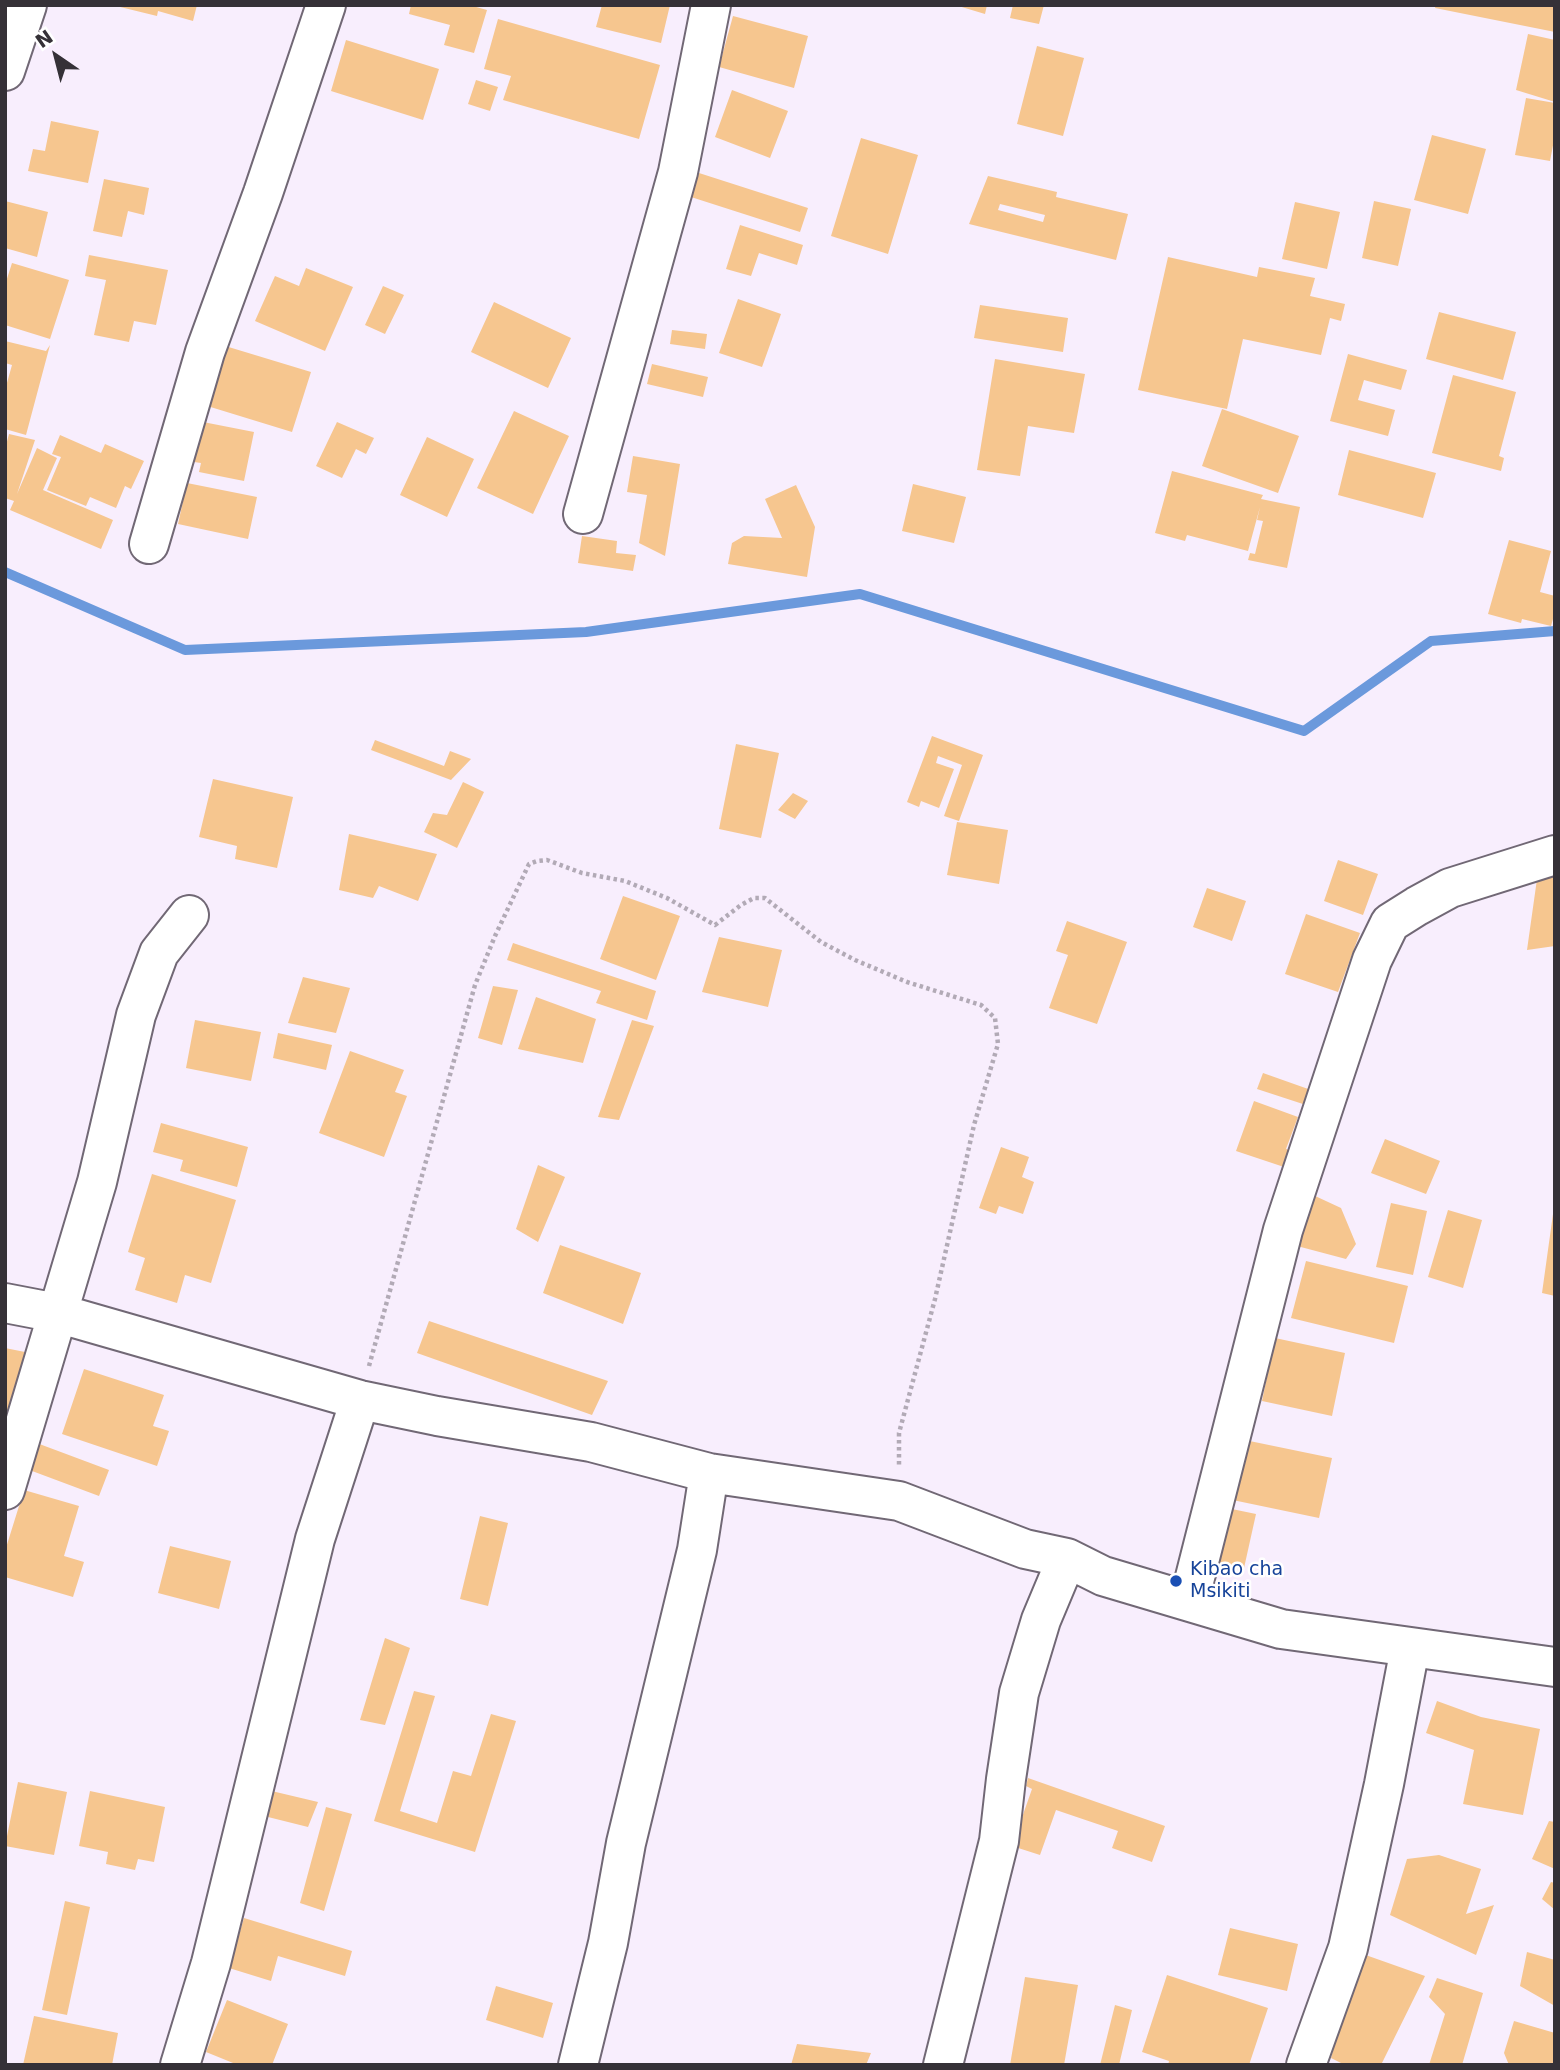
<!DOCTYPE html>
<html>
<head>
<meta charset="utf-8">
<style>
  body { margin:0 }
  #map { position:relative; width:1560px; height:2070px; overflow:hidden; background:#f8eefd; font-family:"DejaVu Sans",sans-serif }
  canvas { display:block }
  .frame { position:absolute; inset:0; border:7px solid #353137; pointer-events:none }
  .north { position:absolute; left:21px; top:21px; width:70px; height:70px; -webkit-text-stroke:5px #fff; paint-order:stroke; rotate:325deg; font-size:19px; font-weight:700; line-height:28px; text-align:center; color:#353137 }
  .north::after { content:''; display:block; margin:auto; width:24px; height:32px; background:#353137; clip-path:polygon(50% 0,100% 100%,50% 72%,0 100%) }
</style>
</head>
<body>
<div id="map">
<canvas width="1560" height="2070"></canvas>
<div class="frame"></div>
<div class="north">N</div>
</div>
<script>
const g = document.querySelector('canvas').getContext('2d');
g.lineJoin = 'round';
const toPath = rows => new Path2D(rows.map(r => 'M' + r).join(''));
function trace(path, color, width, dash) { g.strokeStyle = color; g.lineWidth = width; g.lineCap = dash ? 'butt' : 'round'; g.setLineDash(dash || []); g.stroke(path); }
function fillPath(path, color) { g.fillStyle = color; g.fill(path, 'evenodd'); }
function drawText(font, color, halo, rows, align = 'center') {
  g.font = font + ' "DejaVu Sans",sans-serif'; g.lineWidth = 5; g.setLineDash([]); g.textBaseline = 'middle'; g.strokeStyle = halo; g.fillStyle = color; for (const [text, x, y, turn = 0] of rows) {
    g.save(); g.translate(x, y); g.rotate((+turn || 0) * Math.PI / 180); g.textAlign = isNaN(turn) ? turn : align; if (halo) g.strokeText(text, 0, 0); g.fillText(text, 0, 0); g.restore();
  }
}
const stream = toPath([
  [5,572,185,650,586,632,860,594,1304,731,1431,641,1555,631]
]);
const building = toPath([
  [112,5,197,5,193,21,158,11,157,16],
  [411,5,469,5,487,10,474,53,444,45,450,25,409,14],
  [602,5,670,5,661,43,596,27],
  [955,5,987,5,985,14],
  [1013,5,1044,5,1039,24,1010,18],
  [1436,5,1555,5,1555,32,1435,8],
  [733,16,808,36,794,88,719,67],
  [498,19,660,65,639,139,503,100,511,76,484,69],
  [1528,34,1555,40,1555,102,1516,90],
  [346,40,439,69,423,120,331,91],
  [1037,46,1084,58,1063,136,1017,124],
  [476,80,498,87,490,111,468,104],
  [732,90,788,111,770,158,715,137],
  [1526,98,1555,103,1555,135,1550,161,1515,155],
  [51,121,99,131,88,183,28,171,33,149,45,151],
  [1432,135,1486,149,1468,214,1414,200],
  [861,138,918,155,888,254,831,236],
  [699,173,808,208,800,232,691,197],
  [988,176,1057,192,1056,197,1128,214,1116,260,969,224],
  [1000,204,1045,215,1043,222,998,210],
  [104,179,149,188,144,215,128,211,122,237,93,231],
  [5,201,48,212,37,257,5,248],
  [1374,201,1411,209,1398,266,1362,258],
  [1295,202,1340,212,1327,269,1282,259],
  [740,225,803,245,797,265,759,253,751,276,726,269],
  [89,255,168,270,156,325,134,321,129,342,94,335,106,280,85,276],
  [1168,257,1257,277,1259,267,1315,278,1310,296,1345,304,1341,321,1330,318,1321,355,1243,339,1227,409,1138,390],
  [12,263,69,280,50,339,5,325,5,285],
  [306,268,353,287,325,351,255,321,275,276,299,286],
  [383,286,404,295,385,334,365,325],
  [738,299,781,314,762,367,719,353],
  [494,302,571,338,548,388,471,352],
  [980,305,1068,318,1063,352,974,338],
  [1439,312,1516,332,1503,380,1426,359],
  [672,330,707,334,705,349,670,344],
  [5,341,46,351,50,345,26,435,5,429,5,390,12,365,5,363],
  [222,345,311,372,292,432,204,405],
  [1348,354,1407,370,1401,390,1364,380,1358,400,1395,410,1388,436,1330,421],
  [995,359,1085,374,1074,433,1028,426,1020,476,977,470],
  [652,364,708,377,703,397,647,384],
  [1453,375,1516,392,1499,456,1504,458,1501,471,1432,453],
  [1222,409,1299,436,1278,493,1202,466],
  [514,411,569,436,533,514,477,488],
  [203,422,254,432,244,481,199,472,201,463,194,462],
  [337,422,374,438,366,454,356,449,342,478,316,466],
  [9,434,35,440,17,494,37,448,57,458,43,490,113,520,101,549,10,510,14,501,5,498,5,449],
  [60,435,101,453,105,444,144,461,131,489,125,486,116,508,90,497,86,506,47,490,61,457,52,454],
  [427,437,474,459,447,517,400,495],
  [1349,450,1436,473,1423,518,1338,495],
  [633,456,680,464,665,556,639,543,647,495,627,492],
  [1172,471,1263,495,1261,499,1300,507,1287,568,1248,560,1250,553,1255,554,1263,521,1257,520,1260,507,1248,551,1187,535,1185,541,1155,533],
  [187,483,257,497,248,539,178,524],
  [913,484,966,497,954,543,902,531],
  [796,485,815,527,807,577,728,564,732,543,744,536,782,538,765,499],
  [582,536,617,541,616,553,636,555,633,571,578,563],
  [1509,540,1551,551,1540,592,1555,596,1555,612,1551,626,1522,619,1521,623,1488,614],
  [932,736,983,755,959,821,944,816,962,765,938,756,936,763,954,769,939,808,921,801,919,807,907,802],
  [375,740,444,766,450,751,471,759,451,780,371,750],
  [736,744,779,753,761,838,719,829],
  [213,779,293,797,277,868,235,859,237,846,199,837],
  [463,782,484,792,457,848,424,832,433,813,447,815],
  [793,793,808,801,795,819,778,810],
  [957,822,1008,830,999,884,947,875],
  [349,834,437,854,418,901,379,886,373,898,339,890],
  [1338,860,1378,874,1363,915,1324,901],
  [1555,877,1555,946,1527,950,1537,879],
  [1207,888,1246,901,1232,941,1193,927],
  [623,896,680,916,656,980,600,959],
  [1306,914,1360,933,1338,992,1285,974],
  [1067,921,1127,942,1097,1024,1049,1008,1068,955,1056,951],
  [719,937,782,950,768,1007,702,992],
  [513,943,656,991,647,1020,596,1003,601,991,507,960],
  [303,977,350,988,336,1033,288,1023],
  [493,986,518,990,502,1045,478,1038],
  [536,997,596,1019,583,1063,518,1049],
  [195,1020,261,1032,251,1081,186,1068],
  [632,1020,654,1026,619,1120,598,1117],
  [278,1033,332,1045,326,1070,273,1058],
  [350,1051,404,1070,395,1092,407,1096,384,1157,319,1133],
  [1263,1073,1311,1090,1306,1105,1257,1089],
  [1254,1101,1298,1117,1286,1149,1296,1152,1290,1169,1236,1151],
  [161,1123,248,1147,237,1187,180,1171,183,1160,153,1152],
  [1385,1139,1440,1161,1426,1194,1371,1173],
  [1001,1147,1029,1157,1022,1177,1034,1182,1023,1214,999,1206,996,1214,979,1208],
  [538,1165,565,1177,538,1242,516,1229],
  [152,1174,236,1200,211,1283,185,1275,177,1303,135,1290,145,1258,128,1252],
  [1313,1195,1341,1208,1356,1244,1346,1259,1297,1246],
  [1391,1203,1427,1211,1413,1275,1376,1267],
  [1448,1210,1482,1220,1463,1288,1428,1277],
  [1553,1214,1555,1214,1555,1296,1542,1293],
  [560,1245,641,1273,623,1324,543,1293],
  [1306,1261,1408,1286,1394,1343,1291,1318],
  [429,1321,608,1381,592,1415,417,1353],
  [1275,1338,1345,1353,1332,1416,1262,1401],
  [5,1348,35,1354,5,1424],
  [84,1369,164,1395,153,1426,169,1431,157,1466,62,1434],
  [1235,1438,1332,1458,1319,1518,1223,1498],
  [26,1439,109,1470,99,1496,16,1465],
  [24,1490,79,1506,64,1556,84,1562,73,1597,5,1577,5,1551],
  [1227,1508,1256,1514,1244,1568,1204,1559],
  [480,1516,508,1523,488,1606,460,1599],
  [170,1546,231,1561,219,1609,158,1593],
  [385,1638,410,1648,385,1725,360,1720],
  [414,1691,435,1696,400,1811,437,1823,453,1771,471,1776,491,1714,516,1721,475,1852,374,1821],
  [1437,1701,1481,1717,1540,1729,1523,1815,1463,1804,1474,1750,1426,1733],
  [1028,1778,1165,1826,1152,1862,1112,1848,1118,1831,1056,1810,1040,1855,1012,1846,1032,1789,1026,1786],
  [18,1782,67,1792,54,1855,5,1846],
  [259,1788,318,1802,308,1827,252,1813],
  [90,1791,165,1807,154,1862,138,1859,135,1870,106,1864,108,1852,79,1846],
  [326,1807,352,1814,324,1911,300,1903],
  [1549,1821,1555,1822,1555,1869,1532,1859],
  [1439,1855,1481,1869,1466,1914,1494,1905,1476,1955,1390,1915,1407,1859],
  [1551,1882,1555,1883,1555,1910,1542,1899],
  [65,1901,90,1907,67,2015,42,2010],
  [244,1918,352,1951,345,1976,278,1956,271,1981,229,1968],
  [1230,1928,1298,1944,1287,1991,1218,1975],
  [1527,1952,1555,1960,1555,2006,1520,1986],
  [1360,1953,1425,1976,1381,2065,1345,2065,1331,2058],
  [1167,1975,1268,2008,1249,2065,1168,2065,1169,2061,1142,2052],
  [1025,1977,1078,1985,1064,2065,1010,2065],
  [1437,1978,1483,1993,1462,2065,1429,2065,1445,2014,1429,1997],
  [496,1986,553,2003,543,2038,486,2020],
  [227,2000,288,2024,272,2065,238,2065,206,2052],
  [1115,2005,1132,2010,1119,2065,1100,2065],
  [34,2016,118,2033,112,2065,23,2065],
  [1514,2021,1555,2033,1555,2065,1509,2065,1504,2053],
  [797,2044,871,2053,866,2065,791,2065]
]);
const path = toPath([
  [369,1366,475,985,495,936,529,864,537,861,547,860,582,873,625,881,667,898,715,925,741,905,754,898,765,898,821,942,855,960,907,982,981,1005,995,1018,998,1044,974,1125,935,1299,899,1433,899,1465]
]);
const minor = toPath([
  [5,71,27,5],
  [583,514,678,172,711,5],
  [149,544,205,352,263,193,326,5],
  [5,1303,57,1313,360,1400,437,1416,591,1442,709,1473,899,1501,1025,1549,1067,1558,1103,1576,1281,1629,1555,1667],
  [5,1490,97,1182,136,1015,159,953,189,915],
  [1189,1601,1283,1230,1372,960,1390,923,1417,906,1450,888,1555,855],
  [180,2065,211,1963,315,1539,360,1400],
  [578,2065,608,1943,626,1843,697,1550,709,1473],
  [943,2065,999,1841,1006,1779,1019,1693,1041,1620,1067,1558],
  [1306,2065,1348,1948,1384,1784,1410,1648]
]);
const markers = [
  [1176,1581,7,"#1a4fb4"]
];
const transitNames = [
  ["Kibao cha",1190,1570],
  ["Msikiti",1190,1592]
];
trace(stream, '#6b99dc', 10);
fillPath(building, '#f6c68f');
trace(minor, '#716875', 42);
trace(path, '#b2aab6', 4.5, [3.5, 3.5]);
trace(minor, '#fff', 38);
for (const [x, y, r, color] of markers) { const dot = new Path2D(); dot.arc(x, y, r, 0, 2 * Math.PI); g.fillStyle = color; g.fill(dot); trace(dot, '#fff', 2.5); }
drawText('19px', '#164399', '#fff', transitNames, 'left');
</script>
</body>
</html>
